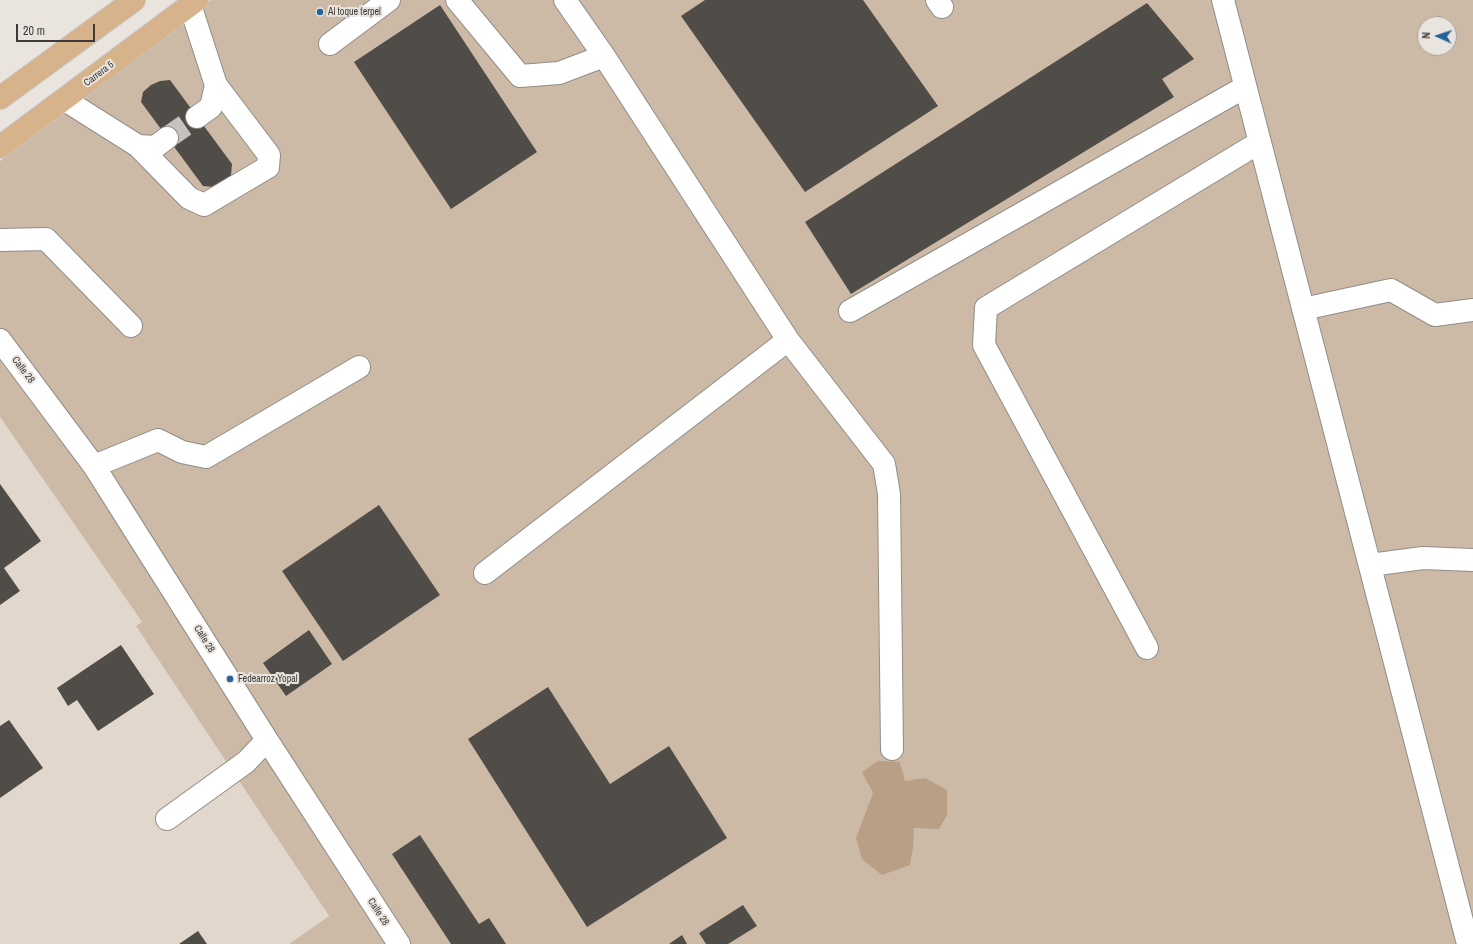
<!DOCTYPE html>
<html>
<head>
<meta charset="utf-8">
<style>
  body { margin:0 }
  #map { position:relative; width:1473px; height:944px; overflow:hidden; background:#eae4df; font-family:"Archivo Narrow",sans-serif }
  canvas { display:block }
  .north { position:absolute; left:1417px; top:16px; width:40px; height:40px; box-sizing:border-box; background:#eae4df; border:1px solid #a5a09d; border-radius:50%; rotate:273deg; font-size:11px; font-weight:700; line-height:16px; text-align:center; color:#3d3b39 }
  .north::after { content:''; display:block; margin:auto; width:14px; height:18px; background:#24649a; clip-path:polygon(50% 0,100% 100%,50% 72%,0 100%) }
  .scale { position:absolute; left:16px; top:24px; width:79px; height:18px; box-sizing:border-box; border:2px solid #3d3b39; border-top:0; padding-left:5px; font-size:12px; line-height:14px; white-space:nowrap; color:#3d3b39; -webkit-text-stroke:3px #eae4df; paint-order:stroke }
</style>
</head>
<body>
<div id="map">
<canvas width="1473" height="944"></canvas>
<div class="north">N</div>
<div class="scale">20 m</div>
</div>
<script>
const g = document.querySelector('canvas').getContext('2d');
g.lineJoin = 'round';
function fillPath(path, color) { g.fillStyle = color; g.fill(path, 'evenodd'); }
const toPath = rows => new Path2D(rows.map(r => 'M' + r).join(''));
function trace(path, color, width, dash) { g.strokeStyle = color; g.lineWidth = width; g.lineCap = dash ? 'butt' : 'round'; g.setLineDash(dash || []); g.stroke(path); }
function drawText(font, color, halo, rows, align = 'center') {
  g.font = font + ' "Archivo Narrow",sans-serif'; g.lineWidth = 4; g.setLineDash([]); g.textBaseline = 'middle'; g.strokeStyle = halo; g.fillStyle = color; for (const [text, x, y, turn = 0] of rows) {
    g.save(); g.translate(x, y); g.rotate((+turn || 0) * Math.PI / 180); g.textAlign = isNaN(turn) ? turn : align; if (halo) g.strokeText(text, 0, 0); g.fillText(text, 0, 0); g.restore();
  }
}
const built = toPath([
  [0,417,142,622,137,626,329,916,289,944,0,944]
]);
const green = toPath([
  [211,0,1473,0,1473,944,289,944,329,916,136,626,142,622,0,417,0,161],
  [1425,24,1449,24,1449,48,1425,48]
]);
const forest = toPath([
  [878,761,900,762,905,781,925,778,947,790,947,815,939,829,914,828,913,847,910,865,882,875,862,859,856,838,873,793,862,772]
]);
const building = toPath([
  [705,0,863,0,938,106,805,192,681,16],
  [1147,3,1194,59,1162,79,1174,97,851,294,805,222],
  [440,5,537,152,451,209,354,62],
  [170,80,232,164,231,175,224,183,213,187,203,186,141,102,143,92,151,85,160,81],
  [0,484,41,541,4,568,20,591,0,605],
  [379,505,440,595,343,661,282,571],
  [309,630,332,664,286,696,263,663],
  [121,645,154,694,98,731,77,700,68,706,57,688],
  [548,687,610,784,669,746,727,838,587,927,468,739],
  [9,720,43,768,0,798,0,726],
  [420,835,479,924,489,918,506,944,451,944,392,854],
  [743,905,757,926,728,944,706,944,699,933],
  [198,931,207,944,179,944],
  [682,935,687,944,669,944]
]);
const minorTunnel = toPath([
  [167,138,197,117]
]);
const minor = toPath([
  [457,0,520,76,559,73,604,56],
  [937,0,942,7],
  [1223,0,1467,940],
  [190,5,216,85,211,107,197,117],
  [330,44,389,0],
  [65,100,138,146,155,147,167,138],
  [138,146,189,198,204,205,268,167,269,155,216,85],
  [0,240,46,239,131,326],
  [1303,309,1391,290,1435,315,1473,310],
  [850,311,1245,87],
  [0,340,94,466,267,740,399,944],
  [788,340,884,464,889,494,892,749],
  [94,466,158,440,182,452,206,457,359,367],
  [1370,565,1423,558,1473,560],
  [485,573,788,340,604,56,565,0],
  [1147,648,984,345,986,308,1260,142],
  [167,819,246,762,267,740]
]);
const major = toPath([
  [0,98,134,0],
  [0,147,197,0]
]);
const markers = [
  [320,12,4,"#24649a"],
  [230,679,4,"#24649a"]
];
const poiNames = [
  ["Al toque terpel",328,12],
  ["Fedearroz Yopal",238,679]
];
const streetNames = [
  ["Carrera 5",99,74,-37],
  ["Calle 28",23,370,53],
  ["Calle 28",204,639,58],
  ["Calle 28",378,912,57]
];
fillPath(built, '#e2d7cc');
fillPath(green, '#ccbaa7');
fillPath(forest, '#b89f85');
fillPath(building, '#504c48');
trace(minorTunnel, '#c7c2be', 22, [22, 11]);
trace(minor, '#918d88', 24);
trace(major, '#c5c4c4', 24);
trace(minor, '#fff', 22);
trace(major, '#d6b38b', 22);
for (const [x, y, r, color] of markers) { const dot = new Path2D(); dot.arc(x, y, r, 0, 2 * Math.PI); g.fillStyle = color; g.fill(dot); trace(dot, '#eae4df', 1.5); }
drawText('10px', '#3d3b39', '#eae4df', poiNames, 'left');
drawText('10px', '#3d3b39', '#eae4df', streetNames);
</script>
</body>
</html>
